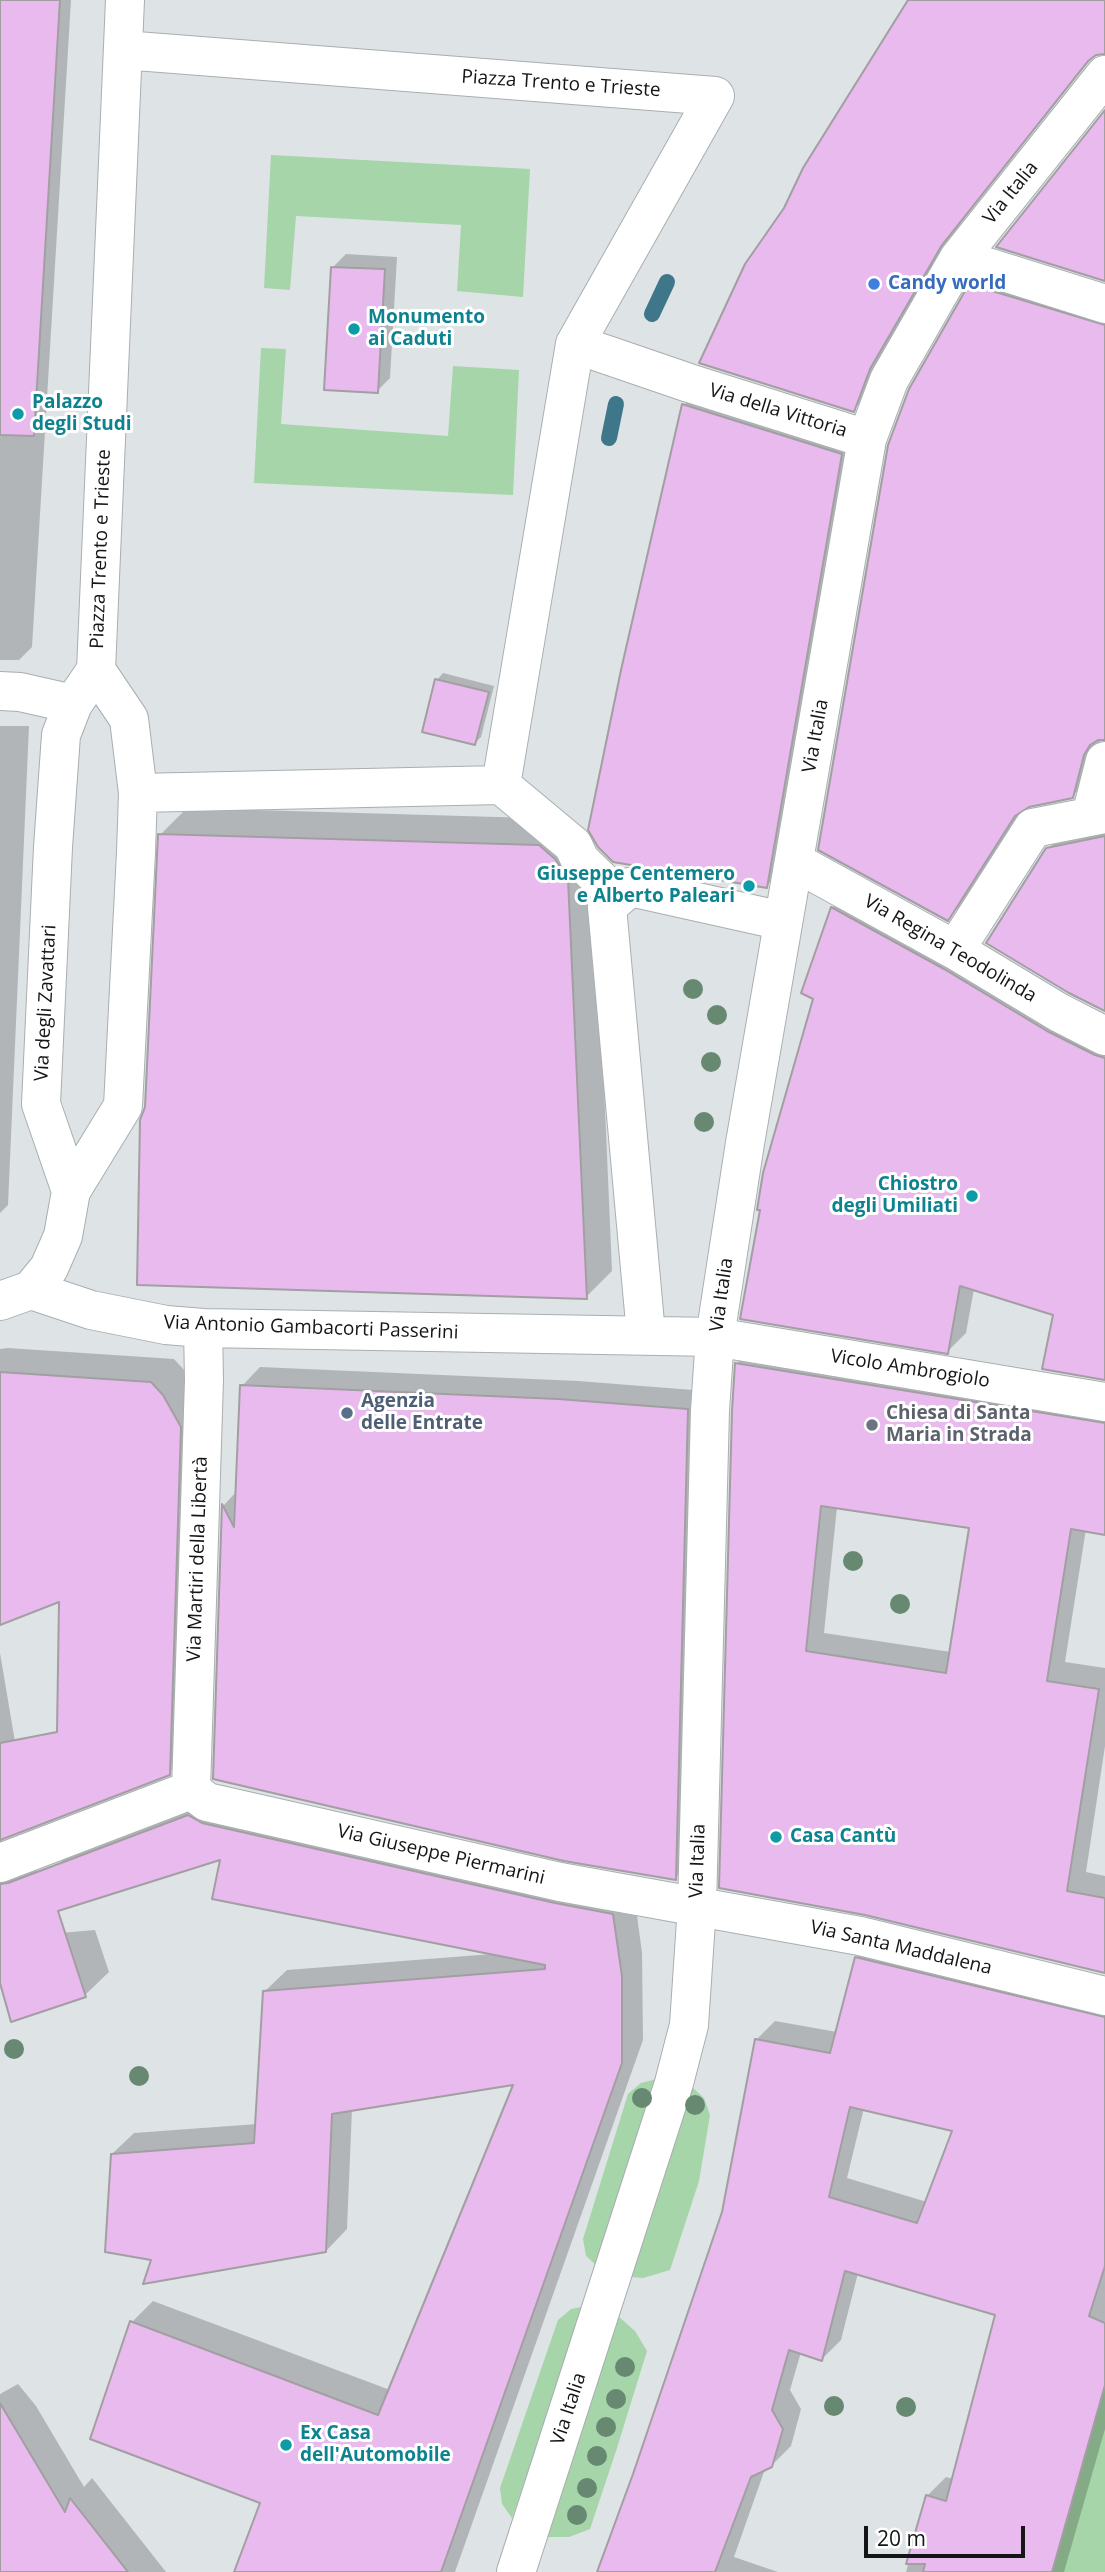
<!DOCTYPE html>
<html>
<head>
<meta charset="utf-8">
<style>
  body { margin:0 }
  #map { position:relative; width:1105px; height:2572px; overflow:hidden; background:#dee3e6; font-family:"Open Sans",sans-serif }
  canvas { display:block }
  .scale { position:absolute; left:864px; top:2526px; width:161px; height:32px; box-sizing:border-box; border:4px solid #131516; border-top:0; padding-left:9px; font-size:21px; line-height:24px; white-space:nowrap; color:#131516; -webkit-text-stroke:5px #fff; paint-order:stroke }
</style>
</head>
<body>
<div id="map">
<canvas width="1105" height="2572"></canvas>
<div class="scale">20 m</div>
</div>
<script>
const g = document.querySelector('canvas').getContext('2d');
g.lineJoin = 'round';
function fillPath(path, color) { g.fillStyle = color; g.fill(path, 'evenodd'); }
const toPath = rows => new Path2D(rows.map(r => 'M' + r).join(''));
function trace(path, color, width, dash) { g.strokeStyle = color; g.lineWidth = width; g.lineCap = dash ? 'butt' : 'round'; g.setLineDash(dash || []); g.stroke(path); }
function drawText(font, color, halo, rows, align = 'center') {
  g.font = font + ' "Open Sans",sans-serif'; g.lineWidth = 6; g.setLineDash([]); g.textBaseline = 'middle'; g.strokeStyle = halo; g.fillStyle = color; for (const [text, x, y, turn = 0] of rows) {
    g.save(); g.translate(x, y); g.rotate((+turn || 0) * Math.PI / 180); g.textAlign = isNaN(turn) ? turn : align; if (halo) g.strokeText(text, 0, 0); g.fillText(text, 0, 0); g.restore();
  }
}
const green = toPath([
  [271,155,530,169,523,297,457,291,461,225,296,216,290,290,264,288],
  [261,348,286,349,281,424,448,436,453,366,519,370,513,495,254,483],
  [657,2079,598,2267,586,2256,583,2239,628,2094,641,2083],
  [692,2087,704,2098,710,2115,699,2181,670,2270,643,2278,631,2277],
  [586,2306,512,2518,502,2504,500,2488,558,2320,571,2309],
  [618,2316,635,2331,647,2351,617,2448,590,2529,569,2537,547,2537],
  [1105,2385,1105,2572,1052,2572]
]);
const shadow = toPath([
  [0,0,71,0,32,647,19,660,0,660],
  [908,0,1105,0,1105,52,1096,53,961,223,888,348,872,391,853,410,785,209,804,169],
  [346,254,397,257,390,378,377,391,333,267],
  [990,266,1105,302,1105,738,1101,738,1092,777,1072,796,1027,807,966,900,947,919,971,285],
  [702,386,860,436,785,868,766,886,684,405],
  [443,673,494,686,481,737,475,743,437,680],
  [0,726,29,726,8,1205,0,1213],
  [187,808,566,819,594,852,612,1271,586,1297,147,1107,160,835],
  [1105,822,1105,1010,1048,849,1067,829],
  [851,889,1105,1032,1105,1378,1055,1314,974,1289,966,1333,947,1352,815,998,803,992,832,908],
  [756,1344,1105,1403,1105,1533,1086,1529,1065,1662,1105,1668,1105,1746,1086,1872,1105,1876,1105,1972,865,1913,734,1411,737,1363],
  [837,1507,971,1526,951,1652,824,1633],
  [8,1348,174,1359,186,1372,192,1750,169,1773,61,1600,0,1623,0,1349],
  [260,1367,578,1381,706,1391,694,1860,675,1878,215,1778,224,1505,237,1491,242,1386],
  [0,1653,27,1813,2,1838,2,1846,35,1859,48,1934,95,1930,109,1972,85,1995,0,1977],
  [210,1794,634,1893,642,1953,643,2040,455,2572,236,2572,262,2502,132,2322,153,2301,390,2390,516,2083,352,2109,347,2229,326,2251,153,2259,112,2154,134,2133,257,2124,265,1991,287,1970,492,1954,223,1858,57,1866,79,1844],
  [875,1939,1105,1995,1105,2429,1064,2572,906,2572,927,2496,946,2477,954,2479,997,2313,858,2273,841,2340,822,2359,801,2352,790,2390,801,2409,791,2446,771,2466,765,2469,734,2557,778,2572,599,2572,634,2475,723,2212,756,2040,775,2021,837,2032,856,1958],
  [864,2108,954,2130,927,2202,847,2178],
  [18,2384,36,2406,84,2487,92,2478,166,2572,0,2572,0,2394]
]);
const stream = toPath([
  [652,314,667,282],
  [609,438,616,404]
]);
const building = toPath([
  [0,0,60,0,34,436,0,435,0,0],
  [908,0,1105,0,1105,54,1096,55,1088,61,942,245,870,369,854,412,699,363,745,264,784,208,803,168,908,0],
  [1105,110,1105,281,996,247,1105,110],
  [331,267,385,269,378,393,324,390,331,267],
  [969,284,1105,325,1105,740,1098,740,1090,745,1084,755,1073,798,1029,807,1015,816,948,921,818,850,888,445,909,389,969,284],
  [682,404,842,454,767,888,613,862,598,847,588,830,621,670,682,404],
  [435,679,489,692,475,745,422,732,435,679],
  [158,834,539,845,555,859,568,879,587,1299,137,1285,140,1120,145,1107,158,834],
  [1105,836,1105,1011,1069,993,986,943,1046,848,1105,836],
  [831,907,944,969,1047,1031,1095,1055,1105,1058,1105,1380,1042,1369,1053,1315,960,1286,948,1354,740,1319,760,1210,757,1210,763,1173,813,999,801,993,831,907],
  [735,1363,1105,1423,1105,1535,1071,1529,1047,1681,1099,1689,1067,1891,1105,1898,1105,1973,865,1915,719,1888,732,1411,735,1363],
  [821,1506,969,1528,946,1673,806,1651,821,1506],
  [0,1372,151,1382,163,1395,181,1427,170,1775,0,1840,0,1743,57,1732,59,1602,0,1625,0,1372],
  [240,1385,558,1399,688,1409,676,1880,564,1861,213,1779,222,1504,234,1527,240,1385],
  [188,1815,202,1823,555,1903,613,1914,622,1976,622,2063,441,2572,234,2572,260,2503,90,2439,130,2321,378,2415,513,2085,332,2114,326,2252,143,2284,151,2260,105,2252,111,2154,254,2143,263,1991,545,1969,545,1965,212,1899,220,1860,58,1911,86,1997,11,2022,0,1983,0,1884,8,1883,188,1815],
  [855,1957,1105,2017,1105,2266,1089,2316,1105,2323,1105,2385,1052,2572,923,2572,925,2564,906,2564,926,2495,946,2501,995,2315,845,2271,822,2361,789,2350,772,2410,783,2429,772,2467,751,2477,715,2572,597,2572,633,2474,722,2212,755,2039,830,2053,855,1957],
  [850,2107,952,2131,917,2223,829,2197,850,2107],
  [0,2403,65,2512,70,2498,128,2572,0,2572,0,2403]
]);
const street = toPath([
  [123,50,715,96,575,344,501,785,138,793],
  [959,258,1105,304],
  [575,344,689,383,867,439],
  [0,691,20,692,73,704],
  [501,785,573,845,580,860,618,897],
  [1091,816,1105,761],
  [795,862,955,950,1058,1012,1105,1036],
  [955,950,1033,828,1105,814],
  [71,1191,123,1106,136,852,138,793,129,719,96,670],
  [31,1290,49,1268,63,1236,71,1191,41,1104,53,847,61,735,73,704,96,670,125,0],
  [0,1301,31,1290,91,1310,166,1325,203,1328,715,1337,1105,1402],
  [646,1334,607,907,630,887,783,921],
  [191,1790,207,1802,560,1882,860,1936,1105,1996],
  [191,1790,204,1380,203,1328],
  [0,1863,191,1790],
  [516,2572,674,2083,689,2025,697,1906,710,1410,715,1337,745,1143,867,439,889,380,959,258,1105,75]
]);
const trees = [
  [693,989],
  [717,1015],
  [711,1062],
  [704,1122],
  [853,1561],
  [900,1604],
  [14,2049],
  [139,2076],
  [642,2098],
  [695,2105],
  [625,2367],
  [616,2399],
  [834,2406],
  [906,2407],
  [606,2427],
  [597,2456],
  [587,2488],
  [577,2515]
];
const markers = [
  [874,284,7,"#3f7fe0"],
  [354,329,7,"#0f9aa8"],
  [18,414,7,"#0f9aa8"],
  [749,886,7,"#0f9aa8"],
  [972,1196,7,"#0f9aa8"],
  [347,1413,7,"#5c6f8a"],
  [872,1425,7,"#6b7280"],
  [776,1837,7,"#0f9aa8"],
  [286,2445,7,"#0f9aa8"]
];
const streetNames = [
  ["Piazza Trento e Trieste",561,84,4],
  ["Via Italia",1011,193,-51],
  ["Via della Vittoria",778,411,17],
  ["Piazza Trento e Trieste",101,549,-88],
  ["Via Italia",816,736,-80],
  ["Via Regina Teodolinda",950,949,30],
  ["Via degli Zavattari",46,1003,-87],
  ["Via Italia",722,1295,-82],
  ["Via Antonio Gambacorti Passerini",311,1328,2],
  ["Vicolo Ambrogiolo",910,1369,9],
  ["Via Martiri della Libertà",198,1559,-88],
  ["Via Giuseppe Piermarini",441,1855,13],
  ["Via Italia",698,1861,-88],
  ["Via Santa Maddalena",901,1948,13],
  ["Via Italia",569,2409,-72]
];
const shopNames = [
  ["Candy world",888,284]
];
const cultureNames = [
  ["Monumento",368,318],
  ["ai Caduti",368,340],
  ["Palazzo",32,403],
  ["degli Studi",32,425],
  ["Giuseppe Centemero",735,875,"right"],
  ["e Alberto Paleari",735,897,"right"],
  ["Chiostro",958,1185,"right"],
  ["degli Umiliati",958,1207,"right"],
  ["Casa Cantù",790,1837],
  ["Ex Casa",300,2434],
  ["dell'Automobile",300,2456]
];
const serviceNames = [
  ["Agenzia",361,1402],
  ["delle Entrate",361,1424]
];
const worshipNames = [
  ["Chiesa di Santa",886,1414],
  ["Maria in Strada",886,1436]
];
fillPath(green, '#a5d5a8');
fillPath(shadow, '#0003');
trace(stream, '#3f778a', 16);
fillPath(building, '#e9baee');
trace(building, '#a29ea2', 2);
trace(street, '#a9aeb1', 40);
trace(street, '#fff', 38);
g.fillStyle = '#678972';
for (const [x, y] of trees) { g.beginPath(); g.arc(x, y, 10, 0, 2 * Math.PI); g.fill(); }
for (const [x, y, r, color] of markers) { const dot = new Path2D(); dot.arc(x, y, r, 0, 2 * Math.PI); g.fillStyle = color; g.fill(dot); trace(dot, '#fff', 2.5); }
drawText('19px', '#131516', '#fff', streetNames);
drawText('bold 19px', '#366cbe', '#fff', shopNames, 'left');
drawText('bold 19px', '#0d838f', '#fff', cultureNames, 'left');
drawText('bold 19px', '#4e5e75', '#fff', serviceNames, 'left');
drawText('bold 19px', '#5b616d', '#fff', worshipNames, 'left');
</script>
</body>
</html>
